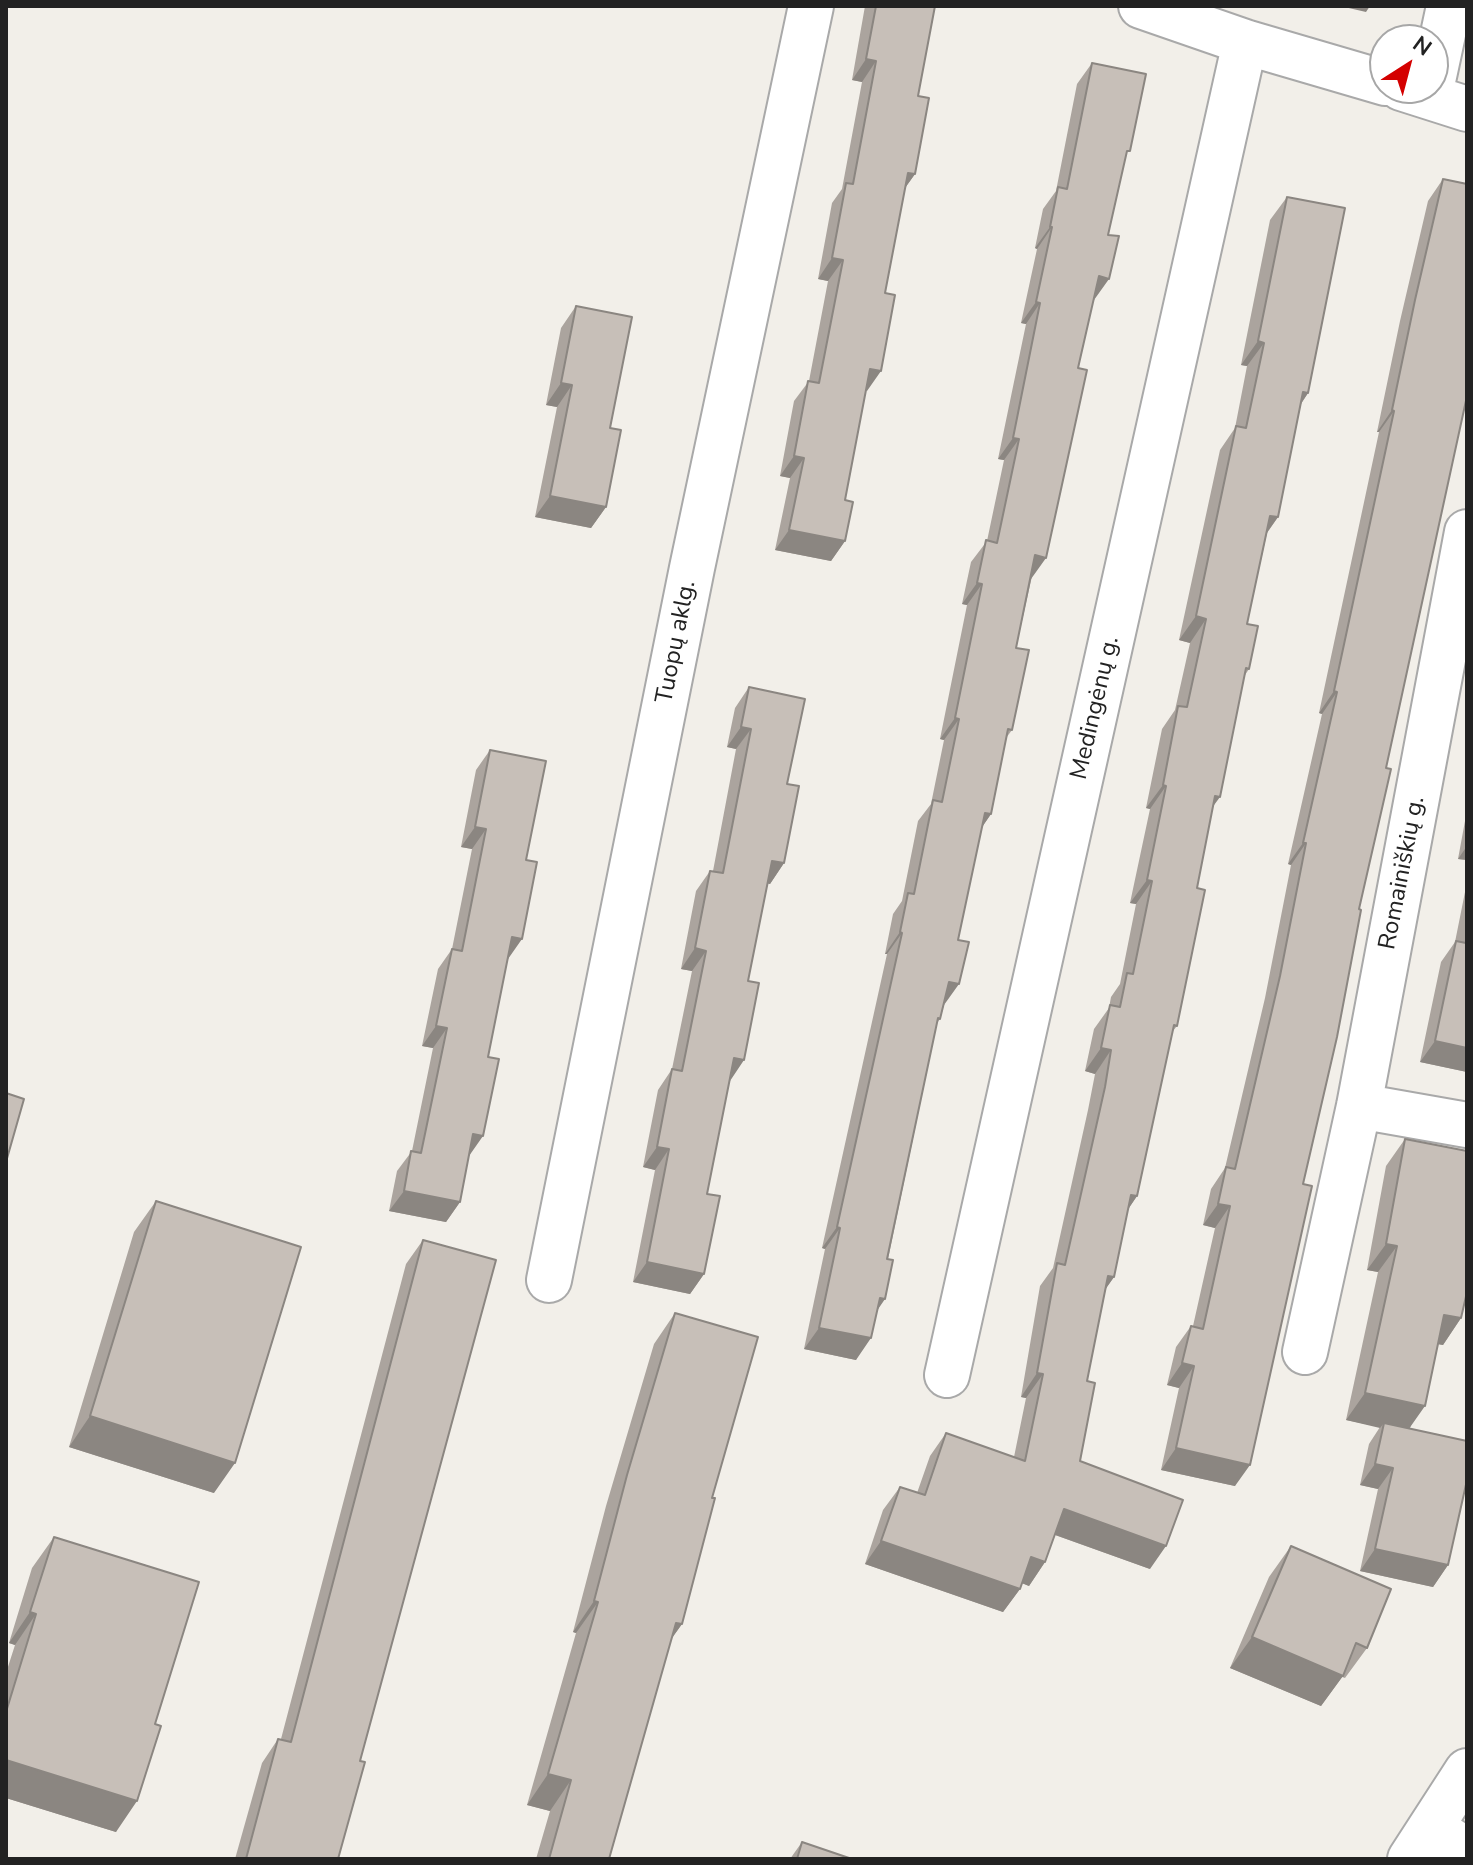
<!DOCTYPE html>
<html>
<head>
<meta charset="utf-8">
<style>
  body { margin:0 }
  #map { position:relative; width:1473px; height:1865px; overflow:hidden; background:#f2efe9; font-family:"Nunito Sans",sans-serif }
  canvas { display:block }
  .frame { position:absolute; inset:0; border:8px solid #222; pointer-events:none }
  .north { position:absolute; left:1369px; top:24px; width:80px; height:80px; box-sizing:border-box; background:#fff; border:2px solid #a7a7a7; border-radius:50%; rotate:36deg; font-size:22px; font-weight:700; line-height:32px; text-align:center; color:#222 }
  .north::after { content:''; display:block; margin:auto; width:28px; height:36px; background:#d40000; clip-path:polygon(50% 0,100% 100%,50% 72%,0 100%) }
</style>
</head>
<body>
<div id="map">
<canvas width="1473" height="1865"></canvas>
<div class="frame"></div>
<div class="north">N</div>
</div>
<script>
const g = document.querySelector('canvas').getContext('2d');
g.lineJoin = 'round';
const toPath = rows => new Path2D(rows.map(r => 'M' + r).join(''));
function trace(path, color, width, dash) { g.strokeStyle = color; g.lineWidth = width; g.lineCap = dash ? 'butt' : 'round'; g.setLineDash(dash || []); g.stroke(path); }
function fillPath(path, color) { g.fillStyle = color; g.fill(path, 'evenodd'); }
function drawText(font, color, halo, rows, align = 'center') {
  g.font = font + ' "Nunito Sans",sans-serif'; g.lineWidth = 6; g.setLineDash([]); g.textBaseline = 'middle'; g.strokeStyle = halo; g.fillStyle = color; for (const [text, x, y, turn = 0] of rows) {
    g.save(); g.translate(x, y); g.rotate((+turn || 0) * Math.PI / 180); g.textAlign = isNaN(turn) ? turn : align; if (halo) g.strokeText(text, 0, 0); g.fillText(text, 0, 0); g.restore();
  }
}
const minor = toPath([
  [1141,6,1245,42,1385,83],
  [1433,81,1449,6],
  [1401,88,1467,109],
  [1359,1106,1467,1125],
  [549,1280,692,568,811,6],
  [1305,1352,1359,1106,1467,532],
  [947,1375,1245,42],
  [1431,1827,1467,1851],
  [1410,1859,1467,1771]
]);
const wall = toPath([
  [865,6,935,6,918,96,915,174,905,188,866,391,845,500,845,541,831,561,775,550,790,478,780,476,794,401,809,381,828,281,818,279,832,203,842,189,862,82,852,80],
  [1092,63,1125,159,1016,648,1012,730,1006,738,991,814,982,827,944,1005,940,1019,937,1023,877,1312,856,1360,804,1349,825,1249,822,1248,887,954,885,954,893,914,902,901,918,821,931,804,944,740,940,739,967,605,962,604,971,562,987,541,1004,460,998,459,1026,324,1021,323,1037,249,1035,248,1043,209,1056,191,1077,84],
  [1443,179,1386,768,1359,909,1235,1486,1161,1470,1179,1388,1167,1385,1176,1347,1191,1326,1193,1326,1215,1228,1203,1225,1211,1189,1225,1168,1265,998,1291,865,1288,864,1322,714,1319,713,1379,432,1377,432,1400,321,1428,201],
  [1287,197,1308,393,1301,404,1278,517,1267,533,1247,624,1249,669,1245,675,1212,807,1197,888,1177,1026,1172,1032,1137,1196,1128,1209,1114,1277,1106,1288,1087,1381,1080,1461,1150,1569,1055,1535,1045,1562,1029,1586,1022,1583,1020,1589,1003,1612,865,1564,883,1510,900,1487,917,1493,930,1456,946,1433,1014,1457,1026,1398,1021,1397,1040,1286,1053,1268,1088,1110,1095,1074,1085,1071,1094,1029,1109,1008,1111,997,1120,984,1136,904,1130,903,1150,809,1146,808,1162,729,1175,710,1190,643,1179,640,1220,450,1235,428,1247,366,1241,365,1270,220],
  [576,306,610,428,606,507,591,528,535,517,557,407,546,405,561,328],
  [749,687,787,784,784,863,770,884,767,883,707,1194,704,1274,690,1294,633,1282,655,1170,643,1167,658,1090,672,1069,692,971,681,969,696,891,710,871,713,871,736,749,727,747,735,708],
  [490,750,508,959,507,959,460,1202,446,1222,389,1211,397,1171,412,1151,433,1048,422,1046,438,969,452,949,472,849,461,847,476,770],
  [1467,819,1467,860,1458,859,1465,821],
  [1467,882,1467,1072,1420,1062,1441,962,1455,942],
  [1405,1139,1461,1318,1443,1345,1438,1344,1410,1428,1448,1565,1433,1587,1360,1571,1378,1489,1360,1485,1369,1444,1380,1427,1346,1420,1378,1272,1367,1270,1386,1166],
  [156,1201,214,1493,69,1447,134,1232],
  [423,1240,360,1761,338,1859,235,1859,262,1763,278,1739,281,1739,406,1264],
  [675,1313,712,1498,682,1624,671,1639,609,1859,536,1859,550,1811,527,1805,576,1633,573,1632,606,1506,654,1344],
  [54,1537,155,1724,116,1832,6,1798,6,1673,15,1645,9,1643,32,1568],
  [1291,1546,1367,1648,1345,1678,1342,1677,1321,1706,1230,1668,1269,1577],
  [802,1842,852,1859,790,1859]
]);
const shadedWall = toPath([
  [1340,6,1370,6,1366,12],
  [866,59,876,61,862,82,852,80],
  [908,173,915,174,900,195],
  [1050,227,1052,227,1037,249,1035,248],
  [832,258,843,260,828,281,818,279],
  [1099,276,1109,279,1094,300],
  [1036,302,1040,303,1026,324,1021,323],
  [1258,341,1264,343,1247,366,1241,365],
  [870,369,881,371,867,391,855,389],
  [561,383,572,385,557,407,546,405],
  [1303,392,1308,393,1292,417],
  [1392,410,1394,411,1379,432,1377,432],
  [1013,438,1019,439,1004,460,998,459],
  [794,456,804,458,790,478,780,476],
  [550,496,606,507,591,528,535,517],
  [1270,516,1278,517,1261,541],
  [789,530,845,541,831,561,775,550],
  [1035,555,1046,558,1031,579,1020,577],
  [977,583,982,584,967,605,962,604],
  [1196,616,1206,619,1190,643,1179,640],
  [1334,691,1337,692,1322,714,1319,713],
  [955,718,959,719,944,740,940,739],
  [741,727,751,729,736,749,727,747],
  [1163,785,1166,786,1150,809,1146,808],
  [1215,796,1220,797,1203,820],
  [985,813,991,814,976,836],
  [475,827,486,829,472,849,461,847],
  [1303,843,1306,843,1291,865,1288,864],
  [1467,846,1467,860,1458,859],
  [772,861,784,863,770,884,757,881],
  [1147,880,1152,881,1136,904,1130,903],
  [900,932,902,933,887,954,885,954],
  [512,937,522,939,508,959,497,957],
  [695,948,706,951,692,971,681,969],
  [949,982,959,984,944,1005],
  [436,1026,447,1028,433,1048,422,1046],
  [1435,1041,1467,1048,1467,1072,1420,1062],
  [1101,1048,1111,1050,1095,1074,1085,1071],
  [734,1058,744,1060,730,1081],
  [473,1134,483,1136,469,1156],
  [657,1147,669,1149,655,1170,643,1167],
  [404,1191,460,1202,446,1222,389,1211],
  [1131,1195,1137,1196,1121,1220],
  [1218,1204,1230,1206,1215,1228,1203,1225],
  [837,1227,840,1228,825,1249,822,1248],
  [1386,1244,1397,1246,1378,1272,1367,1270],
  [647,1262,704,1274,690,1294,633,1282],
  [1108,1276,1114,1277,1098,1300],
  [880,1298,885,1299,870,1321],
  [1444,1315,1461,1318,1443,1345,1426,1342],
  [819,1328,871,1338,856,1360,804,1349],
  [1182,1363,1194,1366,1179,1388,1167,1385],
  [1037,1373,1043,1374,1026,1398,1021,1397],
  [1365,1393,1425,1406,1406,1433,1384,1423,1380,1428,1346,1420],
  [90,1416,235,1463,214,1493,69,1447],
  [1176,1448,1250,1465,1235,1486,1161,1470],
  [1375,1464,1393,1468,1378,1489,1360,1485],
  [1064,1509,1166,1546,1150,1569,1047,1532],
  [881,1541,1020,1589,1003,1612,865,1564],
  [1375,1549,1448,1565,1433,1587,1360,1571],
  [1031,1557,1045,1562,1029,1586,1014,1580],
  [594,1601,598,1602,576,1633,573,1632],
  [30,1612,36,1614,15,1645,9,1643],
  [676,1623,682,1624,660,1655],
  [1252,1637,1343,1676,1321,1706,1230,1668],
  [6,1760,137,1801,116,1832,6,1798],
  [548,1774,571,1780,550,1811,527,1805]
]);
const building = toPath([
  [876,6,935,6,918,96,929,98,915,174,908,173,885,293,895,295,881,371,870,369,845,500,853,502,845,541,789,530,804,458,794,456,808,381,819,383,843,260,832,258,846,183,853,184,876,61,866,59,876,6],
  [1092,63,1146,74,1130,151,1127,151,1108,235,1119,236,1109,279,1099,276,1078,368,1087,370,1046,558,1035,555,1016,648,1029,650,1012,730,1008,729,991,814,985,813,958,940,969,942,959,984,949,982,940,1019,938,1018,887,1259,893,1260,885,1299,880,1298,871,1338,819,1328,840,1228,837,1227,902,933,900,932,908,893,914,894,933,800,942,802,959,719,955,718,982,584,977,583,986,540,997,543,1019,439,1013,438,1040,303,1036,302,1052,227,1050,227,1058,187,1067,189,1092,63],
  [1443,179,1467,184,1467,396,1386,768,1391,769,1359,909,1361,910,1337,1037,1303,1184,1312,1186,1250,1465,1176,1448,1194,1366,1182,1363,1191,1326,1203,1329,1230,1206,1218,1204,1226,1167,1235,1169,1280,976,1306,843,1303,843,1337,692,1334,691,1394,411,1392,410,1415,300,1443,179],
  [1287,197,1345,208,1308,393,1303,392,1278,517,1270,516,1247,624,1258,626,1249,669,1246,668,1220,797,1215,796,1197,888,1205,890,1177,1026,1174,1025,1137,1196,1131,1195,1114,1277,1108,1276,1087,1381,1095,1383,1080,1461,1183,1500,1166,1546,1064,1509,1045,1562,1031,1557,1020,1589,881,1541,900,1487,925,1495,946,1433,1025,1461,1043,1374,1037,1373,1057,1263,1065,1265,1105,1087,1111,1050,1101,1048,1110,1005,1120,1007,1127,973,1133,974,1152,881,1147,880,1166,786,1163,785,1178,706,1187,707,1206,619,1196,616,1236,426,1246,428,1264,343,1258,341,1287,197],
  [576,306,632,317,610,428,621,430,606,507,550,496,572,385,561,383,576,306],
  [749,687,805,699,787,784,799,786,784,863,772,861,748,981,759,983,744,1060,734,1058,707,1194,720,1196,704,1274,647,1262,669,1149,657,1147,672,1069,682,1071,706,951,695,948,710,871,723,873,751,729,741,727,749,687],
  [490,750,546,761,526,860,537,862,522,939,512,937,488,1057,499,1059,483,1136,473,1134,460,1202,404,1191,411,1151,421,1153,447,1028,436,1026,452,949,462,951,486,829,475,827,490,750],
  [1467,936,1467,1048,1435,1041,1456,941,1466,943,1467,936],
  [6,1093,24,1099,6,1162,6,1093],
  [1405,1139,1467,1151,1467,1292,1461,1318,1444,1315,1425,1406,1365,1393,1397,1246,1386,1244,1405,1139],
  [156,1201,301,1247,235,1463,90,1416,156,1201],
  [423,1240,496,1260,360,1761,365,1762,338,1859,246,1859,278,1739,291,1742,423,1240],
  [675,1313,758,1337,712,1498,715,1498,682,1624,676,1623,609,1859,549,1859,571,1780,548,1774,598,1602,594,1601,627,1475,675,1313],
  [1384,1423,1467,1441,1467,1480,1448,1565,1375,1549,1393,1468,1375,1464,1384,1423],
  [54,1537,199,1582,155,1724,161,1726,137,1801,6,1760,6,1712,36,1614,30,1612,54,1537],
  [1291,1546,1391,1589,1367,1648,1356,1643,1343,1676,1252,1637,1291,1546],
  [802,1842,852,1859,797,1859,802,1842]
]);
const streetNames = [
  ["Tuopų aklg.",677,642,-79],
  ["Medingėnų g.",1096,708,-77],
  ["Romainiškių g.",1403,873,-79]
];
trace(minor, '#a9a9a9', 48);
trace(minor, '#fff', 44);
fillPath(wall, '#aba49e');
fillPath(shadedWall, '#8b8681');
fillPath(building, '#c7bfb8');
trace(building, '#8b8681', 2);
drawText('24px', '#222', '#fff', streetNames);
</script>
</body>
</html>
